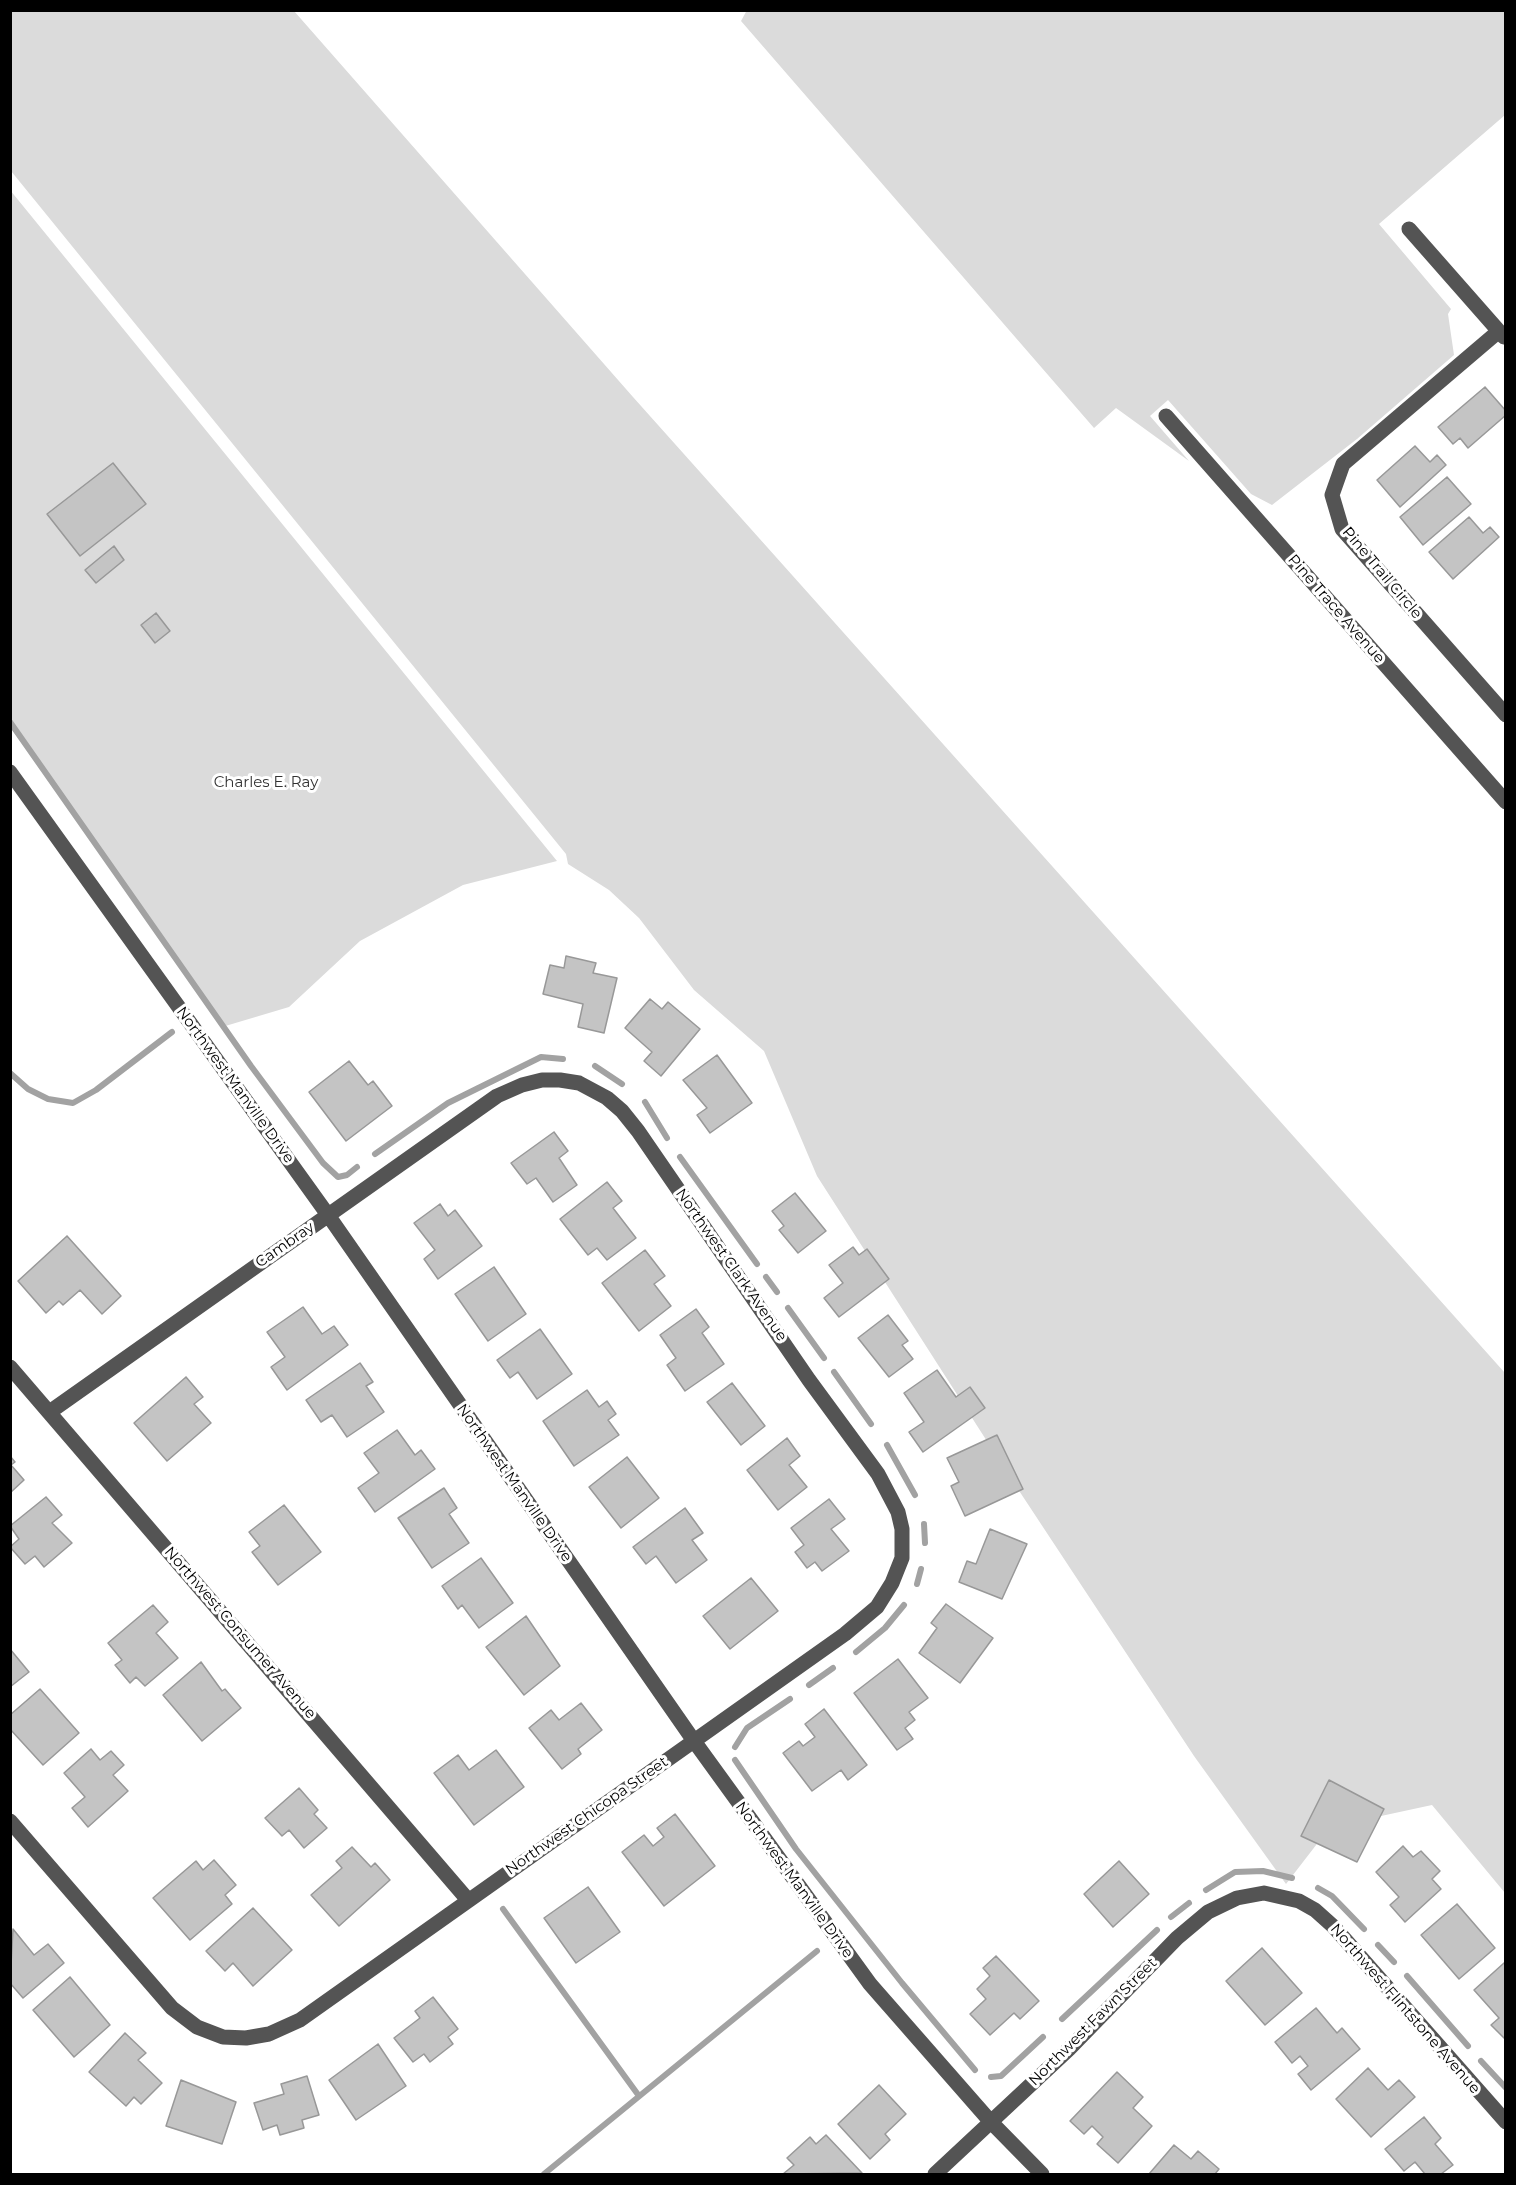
<!DOCTYPE html>
<html>
<head>
<meta charset="utf-8">
<style>
  body { margin:0 }
  #map { position:relative; width:1516px; height:2185px; overflow:hidden; background:#fff; font-family:Montserrat,sans-serif }
  canvas { display:block }
  .frame { position:absolute; inset:0; border:12px solid #000; pointer-events:none }
</style>
</head>
<body>
<div id="map">
<canvas width="1516" height="2185"></canvas>
<div class="frame"></div>
</div>
<script>
const g = document.querySelector('canvas').getContext('2d');
g.lineJoin = 'round';
function fillPath(path, color) { g.fillStyle = color; g.fill(path, 'evenodd'); }
const toPath = rows => new Path2D(rows.map(r => 'M' + r).join(''));
function trace(path, color, width, dash) { g.strokeStyle = color; g.lineWidth = width; g.lineCap = dash ? 'butt' : 'round'; g.setLineDash(dash || []); g.stroke(path); }
function drawText(font, color, halo, rows, align = 'center') {
  g.font = font + ' Montserrat,sans-serif'; g.lineWidth = 6; g.setLineDash([]); g.textBaseline = 'middle'; g.strokeStyle = halo; g.fillStyle = color; for (const [text, x, y, turn = 0] of rows) {
    g.save(); g.translate(x, y); g.rotate((+turn || 0) * Math.PI / 180); g.textAlign = isNaN(turn) ? turn : align; if (halo) g.strokeText(text, 0, 0); g.fillText(text, 0, 0); g.restore();
  }
}
const green = toPath([
  [747,10,1505,11,1505,115,1379,224,1451,309,1448,314,1454,355,1357,439,1272,505,1251,494,1168,400,1150,416,1189,461,1116,408,1094,428,741,21],
  [10,11,294,11,633,397,1505,1373,1505,1893,1432,1805,1330,1827,1286,1884,1194,1756,1008,1474,817,1176,764,1051,694,990,639,918,609,890,568,864,566,854,11,171],
  [10,190,557,861,463,885,360,941,289,1007,222,1027,11,728]
]);
const stream = toPath([
  [10,722,251,1066,323,1163,338,1177,347,1175,357,1167],
  [595,1066,622,1084],
  [10,1073,28,1089,48,1099,73,1103,96,1090,172,1032],
  [645,1102,667,1138],
  [375,1154,448,1103,541,1057,563,1059],
  [680,1157,757,1264],
  [766,1277,777,1292],
  [788,1308,824,1358],
  [834,1372,871,1424],
  [887,1445,915,1495],
  [924,1524,925,1543],
  [917,1584,921,1569],
  [856,1652,885,1628,904,1605],
  [809,1685,833,1668],
  [735,1747,747,1728,790,1699],
  [735,1760,796,1849,902,1983,975,2070],
  [1318,1888,1332,1896,1364,1929],
  [1206,1890,1235,1872,1263,1871,1292,1878],
  [503,1909,639,2096],
  [1171,1917,1189,1903],
  [1378,1945,1394,1962],
  [1407,1976,1468,2046],
  [1062,2019,1157,1930],
  [1481,2061,1506,2088],
  [991,2077,1001,2076,1043,2037],
  [544,2174,817,1951]
]);
const building = toPath([
  [1485,387,1506,411,1506,415,1468,448,1460,438,1453,444,1438,427,1485,387],
  [1415,446,1430,462,1437,455,1446,465,1400,507,1377,480,1415,446],
  [113,463,146,504,80,556,47,514,113,463],
  [1447,477,1471,504,1423,545,1400,517,1447,477],
  [1469,517,1483,533,1490,527,1499,537,1453,579,1429,552,1469,517],
  [114,546,124,560,96,583,85,570,114,546],
  [156,613,170,631,155,643,141,625,156,613],
  [566,956,596,963,593,973,617,978,604,1033,578,1027,583,1004,543,994,550,965,564,968,566,956],
  [650,999,662,1009,668,1002,700,1029,661,1076,644,1061,652,1052,625,1028,650,999],
  [717,1055,752,1103,710,1133,697,1115,707,1108,683,1080,717,1055],
  [349,1061,368,1085,373,1081,392,1106,346,1141,309,1092,349,1061],
  [554,1132,568,1151,559,1158,577,1185,553,1202,536,1178,527,1184,511,1163,554,1132],
  [607,1182,622,1201,613,1208,636,1238,607,1260,597,1248,588,1255,560,1219,607,1182],
  [795,1193,826,1231,798,1253,779,1230,784,1226,772,1211,795,1193],
  [440,1204,448,1216,455,1210,482,1246,438,1279,424,1259,435,1250,414,1223,440,1204],
  [67,1236,121,1296,102,1314,80,1290,63,1305,59,1301,46,1313,18,1281,67,1236],
  [853,1247,859,1255,867,1249,889,1279,839,1317,824,1298,843,1283,829,1265,853,1247],
  [645,1250,665,1276,654,1284,671,1306,639,1331,602,1283,645,1250],
  [494,1267,526,1314,488,1341,455,1294,494,1267],
  [303,1307,322,1334,334,1326,348,1345,287,1390,271,1367,285,1357,267,1332,303,1307],
  [696,1309,709,1327,702,1333,724,1364,685,1391,667,1365,676,1358,660,1335,696,1309],
  [888,1315,908,1341,902,1345,913,1359,889,1377,858,1338,888,1315],
  [540,1329,572,1374,537,1399,518,1372,510,1378,497,1360,540,1329],
  [360,1363,373,1382,366,1386,384,1412,347,1437,332,1415,321,1422,306,1400,360,1363],
  [937,1370,956,1397,970,1387,985,1408,923,1452,909,1432,924,1422,904,1393,937,1370],
  [186,1377,203,1397,194,1404,211,1423,167,1461,134,1423,186,1377],
  [732,1383,765,1426,741,1445,707,1402,732,1383],
  [587,1390,599,1407,607,1401,616,1414,608,1420,619,1435,574,1466,543,1421,587,1390],
  [397,1430,415,1455,421,1450,435,1469,375,1512,358,1488,379,1473,364,1453,397,1430],
  [997,1435,1023,1489,965,1516,951,1486,959,1482,947,1458,997,1435],
  [787,1438,800,1456,789,1465,807,1487,778,1510,747,1470,787,1438],
  [10,1456,15,1462,11,1465,24,1480,10,1493,10,1456],
  [627,1457,659,1498,621,1528,589,1487,627,1457],
  [444,1488,457,1508,449,1514,469,1543,432,1568,398,1518,444,1488],
  [46,1497,62,1515,52,1523,72,1543,44,1567,35,1556,25,1564,10,1547,19,1539,10,1526,46,1497],
  [829,1499,845,1519,831,1529,849,1551,822,1571,815,1562,807,1568,795,1552,804,1545,791,1528,829,1499],
  [284,1505,321,1552,278,1585,252,1552,260,1546,249,1532,284,1505],
  [685,1508,703,1533,692,1540,707,1560,676,1583,656,1556,646,1564,633,1547,685,1508],
  [990,1529,1027,1544,1002,1599,959,1582,967,1561,976,1564,990,1529],
  [481,1558,513,1603,479,1628,462,1605,458,1609,442,1586,481,1558],
  [751,1578,778,1611,730,1649,703,1616,751,1578],
  [946,1604,993,1638,960,1683,919,1653,937,1628,931,1623,946,1604],
  [153,1605,168,1622,156,1633,178,1658,145,1686,136,1677,130,1683,115,1665,122,1660,108,1643,153,1605],
  [526,1616,560,1666,524,1695,486,1647,526,1616],
  [10,1649,29,1672,10,1687,10,1649],
  [898,1659,928,1698,909,1712,915,1720,905,1728,913,1739,897,1750,854,1693,898,1659],
  [201,1662,222,1691,225,1689,241,1708,202,1741,163,1695,201,1662],
  [40,1689,79,1733,43,1765,10,1729,10,1715,40,1689],
  [581,1703,602,1730,578,1749,581,1754,562,1769,529,1728,551,1710,559,1720,581,1703],
  [824,1709,867,1765,848,1780,841,1770,812,1791,783,1753,799,1741,803,1746,815,1737,805,1724,824,1709],
  [91,1749,100,1760,111,1751,124,1765,113,1775,128,1791,88,1827,72,1808,85,1797,64,1773,91,1749],
  [496,1750,524,1787,474,1825,434,1773,458,1755,469,1770,496,1750],
  [1329,1780,1384,1809,1357,1862,1301,1836,1329,1780],
  [299,1788,318,1810,314,1814,327,1828,304,1848,289,1830,282,1836,265,1818,299,1788],
  [675,1814,715,1866,664,1906,622,1852,644,1835,653,1846,664,1837,657,1828,675,1814],
  [1403,1846,1413,1857,1421,1851,1440,1871,1432,1879,1441,1889,1405,1922,1390,1905,1399,1897,1376,1872,1403,1846],
  [352,1847,371,1867,375,1863,390,1880,339,1926,311,1895,342,1868,336,1861,352,1847],
  [214,1860,236,1885,225,1895,232,1904,190,1940,153,1898,196,1861,203,1870,214,1860],
  [1119,1861,1149,1894,1113,1927,1084,1894,1119,1861],
  [588,1887,620,1932,576,1963,544,1918,588,1887],
  [1457,1904,1495,1948,1459,1979,1421,1935,1457,1904],
  [253,1908,292,1950,253,1986,233,1963,225,1971,206,1951,253,1908],
  [13,1929,34,1955,48,1944,64,1963,23,1998,10,1983,13,1929],
  [1262,1948,1302,1993,1265,2025,1226,1981,1262,1948],
  [996,1956,1039,2001,1020,2019,1014,2013,990,2035,970,2014,986,1999,977,1989,990,1976,983,1968,996,1956],
  [1504,1963,1506,1965,1506,2040,1491,2025,1499,2018,1474,1990,1504,1963],
  [70,1977,110,2025,74,2057,33,2010,70,1977],
  [433,1997,458,2029,448,2037,453,2044,430,2062,424,2054,413,2062,394,2038,420,2018,415,2011,433,1997],
  [1316,2008,1337,2033,1342,2028,1360,2049,1311,2090,1298,2074,1308,2066,1300,2056,1292,2063,1275,2042,1316,2008],
  [125,2033,146,2053,138,2060,162,2083,141,2104,134,2097,126,2106,89,2072,125,2033],
  [378,2044,406,2086,356,2120,329,2080,378,2044],
  [1368,2068,1388,2090,1399,2080,1415,2097,1371,2137,1336,2099,1368,2068],
  [1117,2072,1143,2097,1133,2108,1152,2126,1118,2163,1097,2144,1103,2137,1092,2126,1084,2134,1070,2121,1117,2072],
  [307,2076,319,2115,302,2120,304,2128,280,2135,277,2125,263,2130,254,2103,284,2094,281,2084,307,2076],
  [181,2080,236,2102,222,2144,166,2126,181,2080],
  [879,2085,906,2114,885,2134,890,2140,870,2159,838,2124,879,2085],
  [1424,2117,1441,2138,1435,2144,1453,2165,1441,2174,1425,2174,1415,2162,1404,2171,1385,2149,1424,2117],
  [826,2135,862,2173,783,2174,794,2165,787,2158,810,2137,816,2144,826,2135],
  [1174,2145,1191,2159,1198,2151,1219,2169,1215,2174,1149,2174,1174,2145]
]);
const minor = toPath([
  [1409,229,1504,337],
  [1499,331,1343,464,1332,495,1342,529,1506,715],
  [1166,416,1506,802],
  [10,772,328,1215,694,1741,870,1984,990,2121,1042,2174],
  [10,1367,468,1900],
  [10,1821,172,2008,197,2027,223,2037,246,2038,269,2034,300,2020,845,1634,877,1607,892,1583,902,1558,902,1529,898,1512,878,1474,809,1380,638,1131,622,1111,607,1098,579,1083,560,1080,542,1080,522,1085,497,1096,51,1411],
  [935,2174,1069,2049,1177,1938,1208,1912,1237,1898,1264,1893,1299,1901,1315,1910,1334,1927,1506,2122]
]);
const streetNames = [
  ["Pine Trail Circle",1382,573,50],
  ["Pine Trace Avenue",1336,609,49],
  ["Northwest Manville Drive",235,1085,54],
  ["Cambray",285,1245,-35],
  ["Northwest Clark Avenue",731,1265,55],
  ["Northwest Manville Drive",514,1483,55],
  ["Northwest Consumer Avenue",240,1633,49],
  ["Northwest Chicopa Street",587,1816,-35],
  ["Northwest Manville Drive",794,1880,54],
  ["Northwest Flintstone Avenue",1405,2009,49],
  ["Northwest Fawn Street",1093,2022,-45]
];
const parkNames = [
  ["Charles E. Ray",266,783]
];
fillPath(green, '#dbdbdb');
trace(stream, '#a2a2a2', 6);
fillPath(building, '#c4c4c4');
trace(building, '#989898', 1.5);
trace(minor, '#545454', 15);
drawText('15px', '#000', '#fff', streetNames);
drawText('15px', '#323232', '#fff', parkNames);
</script>
</body>
</html>
